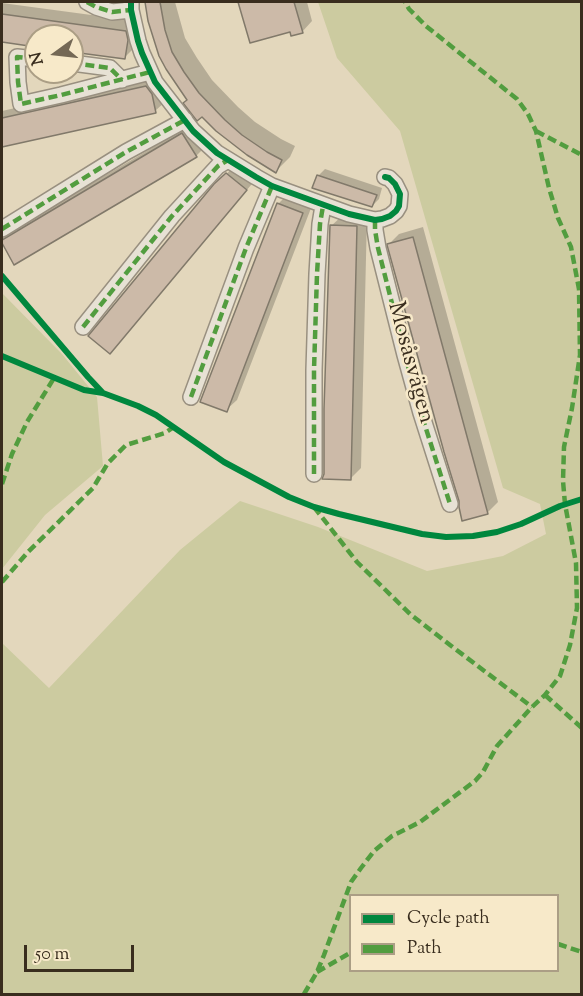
<!DOCTYPE html>
<html>
<head>
<meta charset="utf-8">
<style>
  body { margin:0 }
  #map { position:relative; width:583px; height:996px; overflow:hidden; background:#e3d7bc; font-family:"Sorts Mill Goudy",serif }
  canvas { display:block }
  .frame { position:absolute; inset:0; border:3px solid #392d1e; pointer-events:none }
  .legend { position:absolute; left:349px; top:894px; width:210px; height:78px; box-sizing:border-box; background:#f7e9c9; border:2px solid #ab9e85; margin:0; padding:8px 10px; list-style:none; font-size:18px; color:#392d1e }
  .legend li { display:flex; align-items:center; gap:12px; height:30px }
  .legend b { width:30px; border:2px solid #ab9e85 }
  .north { position:absolute; left:24px; top:24px; width:60px; height:60px; box-sizing:border-box; background:#f7e9c9; border:2px solid #ab9e85; border-radius:50%; rotate:255deg; font-size:16px; font-weight:700; line-height:24px; text-align:center; color:#392d1e }
  .north::after { content:''; display:block; margin:auto; width:21px; height:27px; background:#746855; clip-path:polygon(50% 0,100% 100%,50% 72%,0 100%) }
  .scale { position:absolute; left:24px; top:945px; width:110px; height:27px; box-sizing:border-box; border:3px solid #392d1e; border-top:0; padding-left:8px; font-size:18px; line-height:21px; white-space:nowrap; color:#392d1e; -webkit-text-stroke:4px #f7e9c9; paint-order:stroke }
</style>
</head>
<body>
<div id="map">
<canvas width="583" height="996"></canvas>
<div class="frame"></div>
<ul class="legend">
<li><b style="height:8px;background:#00873e"></b>Cycle path</li>
<li><b style="height:8px;background:#529d3f"></b>Path</li>
</ul>
<div class="north">N</div>
<div class="scale">50 m</div>
</div>
<script>
const g = document.querySelector('canvas').getContext('2d');
g.lineJoin = 'round';
function fillPath(path, color) { g.fillStyle = color; g.fill(path, 'evenodd'); }
const toPath = rows => new Path2D(rows.map(r => 'M' + r).join(''));
function trace(path, color, width, dash) { g.strokeStyle = color; g.lineWidth = width; g.lineCap = dash ? 'butt' : 'round'; g.setLineDash(dash || []); g.stroke(path); }
function drawText(font, color, halo, rows, align = 'center') {
  g.font = font + ' "Sorts Mill Goudy",serif'; g.lineWidth = 5; g.setLineDash([]); g.textBaseline = 'middle'; g.strokeStyle = halo; g.fillStyle = color; for (const [text, x, y, turn = 0] of rows) {
    g.save(); g.translate(x, y); g.rotate((+turn || 0) * Math.PI / 180); g.textAlign = isNaN(turn) ? turn : align; if (halo) g.strokeText(text, 0, 0); g.fillText(text, 0, 0); g.restore();
  }
}
const green = toPath([
  [318,2,581,2,581,994,2,994,2,643,49,688,180,550,240,501,318,527,427,571,503,556,546,534,540,504,503,488,400,131,337,58],
  [350,896,558,896,558,970,350,970],
  [2,293,62,354,97,397,103,466,45,515,2,569]
]);
const shadow = toPath([
  [147,2,175,2,185,38,197,58,212,80,238,107,255,122,281,139,295,146,290,157,276,171,189,99,147,5],
  [240,2,307,2,312,21,302,32,291,30,251,41],
  [2,3,136,21,135,47,125,57,72,50,72,36,36,36,36,45,2,41],
  [157,76,166,101,155,111,2,146,2,111],
  [193,124,206,146,196,156,15,263,2,241,12,230],
  [237,163,256,179,120,342,216,185],
  [325,169,382,188,379,199,372,206,318,176],
  [288,194,313,203,237,400,226,410,278,204],
  [342,216,367,216,361,468,350,479,331,226],
  [423,227,498,502,488,512,464,519,461,501,389,244,399,234]
]);
const building = toPath([
  [145,2,160,2,165,30,172,52,184,72,199,93,225,120,242,135,267,152,282,160,276,173,247,155,216,131,202,117,197,121,183,103,187,100,166,69,159,56,148,21,145,2],
  [238,2,294,2,303,33,291,36,290,32,250,43,238,2],
  [2,14,126,31,128,40,125,59,72,52,72,36,36,36,36,47,2,42,2,14],
  [146,86,152,94,156,113,2,147,2,118,146,86],
  [182,133,197,157,14,265,2,243,2,240,182,133],
  [226,173,247,190,110,354,88,336,214,184,226,173],
  [317,175,377,195,372,207,312,188,317,175],
  [277,203,303,213,227,412,200,402,277,203],
  [330,225,357,226,351,480,322,479,324,474,324,409,330,225],
  [413,237,488,514,462,521,459,507,459,501,444,452,387,245,387,244,413,237]
]);
const street = toPath([
  [87,2,96,7,112,12,131,10],
  [131,2,131,10,138,41,142,53,155,82,193,131,217,153,256,177,272,186,349,214,375,220,382,219,390,216,396,211,399,206,400,194,395,184,389,178,385,177],
  [36,59,17,57,18,82,21,104,61,95,150,72],
  [72,63,110,68,122,80],
  [375,220,375,230,378,248,405,355,421,413,450,504],
  [2,229,126,152,185,120],
  [83,327,172,216,218,166,228,160],
  [191,397,246,248,272,186],
  [314,474,314,370,317,274,320,224,323,206]
]);
const quiet = toPath([
  [87,2,96,7,112,12,131,10],
  [36,59,17,57,18,82,21,104,61,95,150,72],
  [72,63,110,68,122,80],
  [536,131,582,155],
  [375,220,375,230,378,248,405,355,421,413,450,504],
  [2,229,126,152,185,120],
  [83,327,172,216,218,166,228,160],
  [191,397,246,248,272,186],
  [314,474,314,370,317,274,320,224,323,206],
  [2,484,12,454,27,422,54,378],
  [314,507,357,562,410,614,450,645,532,707],
  [2,582,28,552,93,488,108,463,126,445,165,433,174,427],
  [545,695,582,728],
  [558,944,582,952],
  [317,972,350,953],
  [304,994,317,972,324,955,351,882,361,868,374,851,392,836,420,822,475,781,483,772,497,746,532,707,545,695,560,676,570,645,577,608,576,563,565,504,563,481,564,447,572,408,580,355,579,289,571,247,558,218,549,188,536,131,528,114,517,99,426,26,409,9,405,2]
]);
const cycleway = toPath([
  [131,2,131,10,138,41,142,53,155,82,193,131,217,153,256,177,272,186,349,214,375,220,382,219,390,216,396,211,399,206,400,194,395,184,389,178,385,177],
  [2,276,88,377,103,393],
  [2,356,84,390,103,393,138,406,156,415,224,462,289,497,314,507,339,514,422,534,446,537,473,536,497,532,521,524,560,506,582,499]
]);
const streetNames = [
  ["Mosåsvägen",409,363,75]
];
fillPath(green, '#cccba0');
fillPath(shadow, '#0003');
fillPath(building, '#ccbaa8');
trace(building, '#81796a', 1.5);
trace(street, '#999080', 18);
trace(street, '#e7e1d4', 15);
trace(quiet, '#529d3f', 4.5, [9, 4.5]);
trace(cycleway, '#00873e', 6);
drawText('24px', '#392d1e', '#f7e9c9', streetNames);
</script>
</body>
</html>
